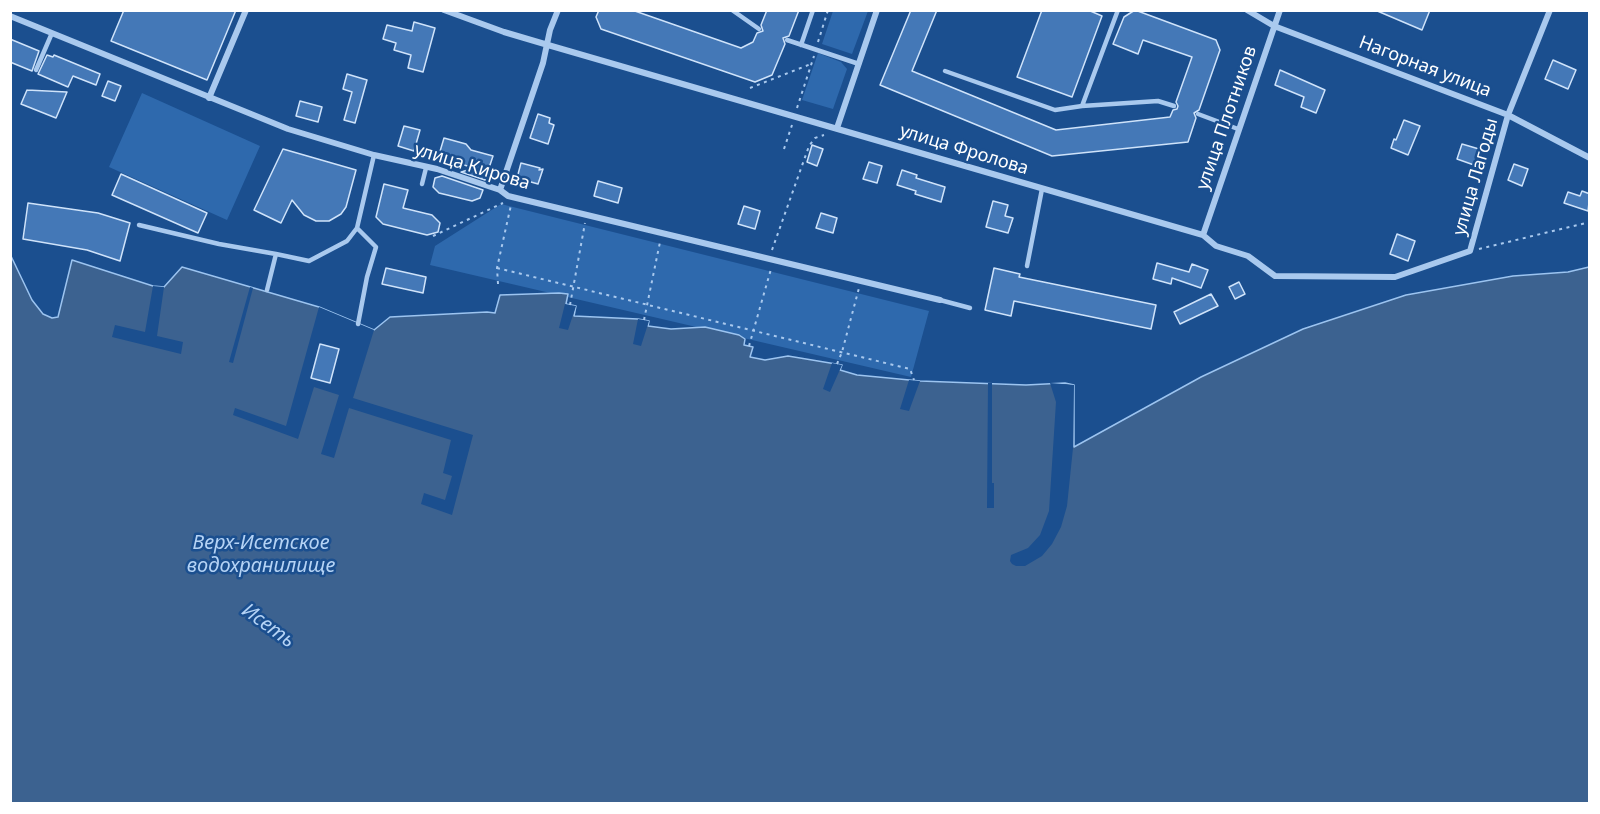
<!DOCTYPE html>
<html>
<head>
<meta charset="utf-8">
<style>
  body { margin:0 }
  #map { position:relative; width:1600px; height:814px; overflow:hidden; background:#1b4f8f; font-family:"Noto Sans",sans-serif }
  canvas { display:block }
  .frame { position:absolute; inset:0; border:12px solid #fff; pointer-events:none }
</style>
</head>
<body>
<div id="map">
<canvas width="1600" height="814"></canvas>
<div class="frame"></div>
</div>
<script>
const g = document.querySelector('canvas').getContext('2d');
g.lineJoin = 'round';
function fillPath(path, color) { g.fillStyle = color; g.fill(path, 'evenodd'); }
const toPath = rows => new Path2D(rows.map(r => 'M' + r).join(''));
function trace(path, color, width, dash) { g.strokeStyle = color; g.lineWidth = width; g.lineCap = dash ? 'butt' : 'round'; g.setLineDash(dash || []); g.stroke(path); }
function drawText(font, color, halo, rows, align = 'center') {
  g.font = font + ' "Noto Sans",sans-serif'; g.lineWidth = 5; g.setLineDash([]); g.textBaseline = 'middle'; g.strokeStyle = halo; g.fillStyle = color; for (const [text, x, y, turn = 0] of rows) {
    g.save(); g.translate(x, y); g.rotate((+turn || 0) * Math.PI / 180); g.textAlign = isNaN(turn) ? turn : align; if (halo) g.strokeText(text, 0, 0); g.fillText(text, 0, 0); g.restore();
  }
}
const green = toPath([
  [833,11,868,11,852,54,822,44],
  [818,53,841,62,847,69,833,109,802,100],
  [142,93,260,146,227,220,109,167],
  [501,204,929,311,911,377,430,265,435,246]
]);
const water = toPath([
  [10,254,32,300,43,314,52,318,58,317,72,260,153,286,164,287,182,267,319,307,374,330,390,317,487,312,495,313,500,295,559,293,568,294,566,304,576,306,574,316,638,319,649,321,648,326,671,329,705,327,739,335,745,339,744,345,753,347,750,357,765,360,788,356,842,365,840,370,857,375,920,381,1026,385,1065,383,1074,385,1074,447,1201,377,1303,329,1406,295,1513,276,1568,272,1589,267,1589,803,11,803,10,254]
]);
const pier = toPath([
  [153,286,164,287,157,336,183,342,181,354,112,337,115,325,145,332],
  [250,287,253,288,233,363,229,362],
  [565,304,576,306,568,330,559,328],
  [319,307,374,330,353,398,473,435,452,515,421,504,424,493,445,500,452,476,443,473,451,440,349,408,334,458,321,454,339,395,314,387,298,439,233,415,235,408,286,426],
  [638,319,649,321,641,346,633,344],
  [832,363,842,365,830,392,823,389],
  [909,380,920,381,909,411,900,409],
  [988,383,992,383,992,483,994,483,994,508,987,508],
  [1050,383,1074,385,1073,448,1067,506,1061,527,1052,544,1042,556,1025,566,1016,566,1012,564,1010,561,1011,555,1028,548,1040,535,1049,511,1056,402]
]);
const building = toPath([
  [124,10,236,10,207,80,111,41,124,10],
  [599,10,632,10,741,48,753,42,757,33,763,31,761,25,767,10,799,10,789,36,783,38,785,44,772,75,755,82,601,29,596,17,599,10],
  [911,10,937,10,912,71,1056,130,1170,117,1173,110,1177,109,1178,106,1176,102,1192,57,1143,40,1138,54,1113,44,1124,17,1135,10,1216,40,1220,50,1199,110,1194,113,1196,118,1188,142,1052,156,880,85,911,10],
  [1042,10,1088,10,1102,16,1072,97,1017,77,1042,10],
  [1375,10,1430,10,1422,30,1375,10],
  [414,22,435,28,423,72,408,68,411,55,394,50,396,43,383,39,387,25,412,31,414,22],
  [10,39,39,51,32,71,10,62,10,39],
  [47,55,53,57,54,55,100,74,96,85,73,76,68,87,38,74,47,55],
  [1553,60,1576,70,1568,89,1545,79,1553,60],
  [1280,70,1325,90,1316,113,1301,107,1304,97,1275,85,1280,70],
  [347,74,367,80,355,123,344,120,352,92,343,89,347,74],
  [108,81,121,86,115,101,102,96,108,81],
  [27,90,67,92,56,118,21,104,27,90],
  [300,101,322,107,318,122,296,116,300,101],
  [538,114,550,118,549,123,554,125,548,144,530,138,538,114],
  [1404,120,1420,126,1408,155,1391,148,1394,139,1396,140,1404,120],
  [404,126,420,130,414,151,398,146,404,126],
  [444,138,466,144,471,150,493,156,485,180,461,172,475,168,438,158,444,138],
  [1462,144,1479,149,1474,165,1457,159,1462,144],
  [812,145,823,149,817,166,807,162,812,145],
  [283,149,356,170,346,207,341,214,329,221,316,221,304,215,292,200,281,223,254,210,283,149],
  [869,162,882,166,877,183,863,179,869,162],
  [521,163,540,168,539,170,543,169,538,184,517,178,521,163],
  [1514,164,1528,169,1522,186,1508,180,1514,164],
  [902,170,917,175,916,178,945,187,941,202,915,194,916,191,897,185,902,170],
  [121,174,207,213,198,233,112,195,121,174],
  [442,176,483,190,480,198,472,201,439,193,433,187,435,178,442,176],
  [598,181,622,188,618,203,594,196,598,181],
  [384,184,408,190,403,208,432,215,440,223,438,232,427,235,383,224,376,217,384,184],
  [1582,191,1590,194,1588,211,1564,203,1568,192,1580,196,1582,191],
  [993,201,1008,205,1005,216,1013,218,1008,233,986,227,993,201],
  [28,203,98,213,130,223,120,261,87,250,23,239,28,203],
  [744,206,760,211,755,229,738,224,744,206],
  [821,213,837,218,833,233,816,228,821,213],
  [1397,234,1415,241,1408,261,1390,254,1397,234],
  [1157,263,1189,272,1192,264,1208,270,1201,288,1172,278,1171,284,1153,279,1157,263],
  [386,268,426,277,423,293,382,284,386,268],
  [994,268,1020,274,1019,277,1156,305,1151,329,1014,301,1011,316,985,310,994,268],
  [1239,282,1245,294,1235,299,1229,287,1239,282],
  [1211,294,1218,306,1180,324,1174,312,1211,294],
  [320,344,339,349,330,383,311,378,320,344]
]);
const path = toPath([
  [818,42,828,10],
  [750,88,811,64],
  [797,108,814,56],
  [784,149,792,125],
  [433,236,503,203],
  [1479,249,1590,222],
  [772,250,809,146,815,138,824,135],
  [497,268,910,369,914,380],
  [498,284,497,268,511,205],
  [570,305,585,223],
  [644,320,660,242],
  [749,346,771,269],
  [837,364,842,352,859,288]
]);
const lane = toPath([
  [732,10,759,29],
  [787,40,859,64],
  [801,45,813,10],
  [36,70,52,33],
  [945,71,1055,110,1082,106,1118,10],
  [1082,106,1158,101,1174,106],
  [1198,114,1238,129],
  [422,184,426,168],
  [139,225,219,244,276,254],
  [1027,266,1042,189],
  [267,290,276,254,309,261,347,241,357,228],
  [940,300,970,308],
  [358,324,367,277,376,247,357,228,374,155]
]);
const street = toPath([
  [444,10,504,32,548,45,1203,235,1216,246,1248,256,1275,276,1395,277,1470,251,1508,115,1550,10],
  [1247,10,1274,26,1508,115,1590,158],
  [10,16,288,129,374,155,437,169,500,190,508,196,940,300],
  [209,98,246,10],
  [837,128,877,10],
  [500,190,543,63,550,30,558,10],
  [1203,235,1280,10]
]);
const streetNames = [
  ["Нагорная улица",1425,67,21],
  ["улица Плотников",1227,118,-71],
  ["улица Фролова",964,150,17],
  ["улица Кирова",472,167,17],
  ["улица Лагоды",1476,177,-74]
];
const waterNames = [
  ["Верх-Исетское",261,543],
  ["водохранилище",261,566],
  ["Исеть",268,626,36]
];
fillPath(green, '#2e69ad');
fillPath(water, '#3c6290');
trace(water, '#9cc4f0', 1.5);
fillPath(pier, '#1b4f8f');
fillPath(building, '#4478b7');
trace(building, '#cfe3fa', 1.5);
trace(path, '#a9c9ee', 2, [3, 4.5]);
trace(lane, '#a9c9ee', 4.5);
trace(street, '#a9c9ee', 6);
drawText('18px', '#fff', '#1b4f8f', streetNames);
drawText('italic 20px', '#b5d3f5', '#1b4f8f', waterNames);
</script>
</body>
</html>
